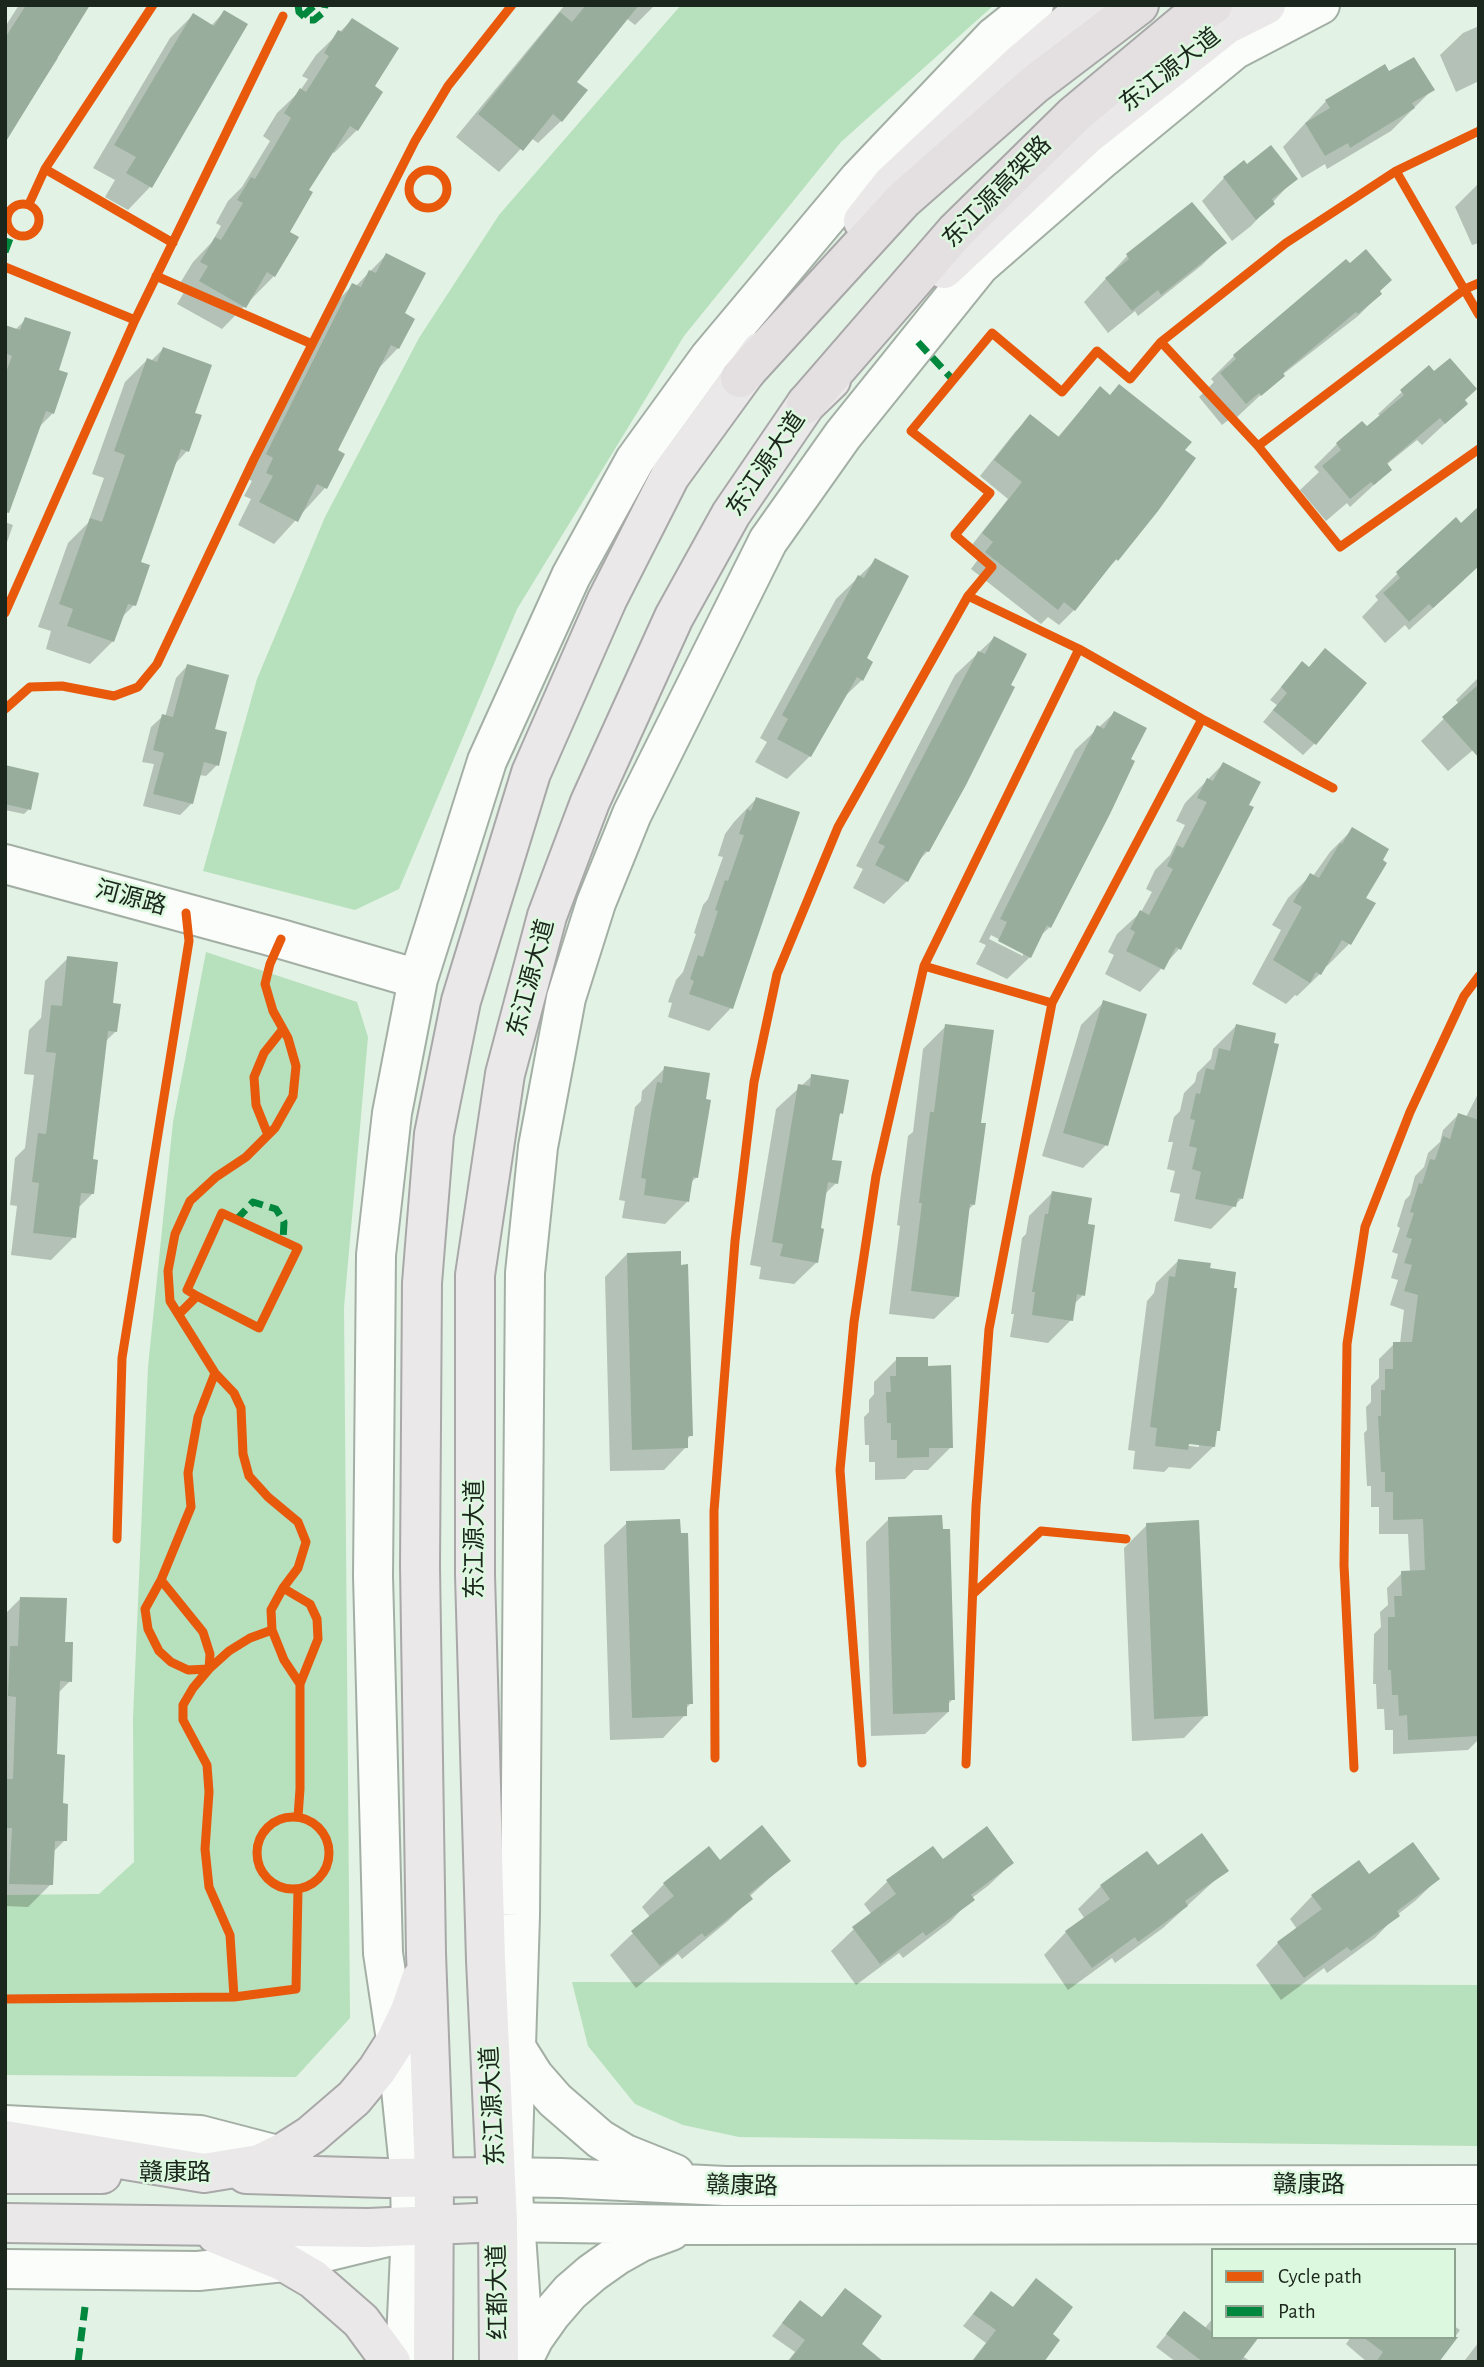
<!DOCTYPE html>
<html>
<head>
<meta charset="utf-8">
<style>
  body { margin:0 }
  #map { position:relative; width:1484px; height:2367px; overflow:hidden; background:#e2f2e4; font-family:"Alegreya Sans",sans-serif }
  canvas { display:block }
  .frame { position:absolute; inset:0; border:7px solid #1b261c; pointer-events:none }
  .legend { position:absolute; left:1211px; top:2248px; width:245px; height:91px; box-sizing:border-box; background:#dcf8de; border:2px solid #8fa490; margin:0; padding:9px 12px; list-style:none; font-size:21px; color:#1b261c }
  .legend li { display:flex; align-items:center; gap:14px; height:35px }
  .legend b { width:35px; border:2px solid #8fa490 }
</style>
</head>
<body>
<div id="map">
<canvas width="1484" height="2367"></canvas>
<div class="frame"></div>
<ul class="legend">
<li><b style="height:9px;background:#e8590c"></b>Cycle path</li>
<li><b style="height:9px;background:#00873e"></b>Path</li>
</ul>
</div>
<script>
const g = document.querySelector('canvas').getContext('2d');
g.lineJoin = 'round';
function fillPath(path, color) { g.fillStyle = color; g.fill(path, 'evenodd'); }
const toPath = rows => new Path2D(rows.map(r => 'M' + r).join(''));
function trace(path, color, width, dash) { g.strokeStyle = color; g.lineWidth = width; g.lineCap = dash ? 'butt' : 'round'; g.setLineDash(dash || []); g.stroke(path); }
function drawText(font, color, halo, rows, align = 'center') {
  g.font = font + ' "Alegreya Sans","Noto Sans SC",sans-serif'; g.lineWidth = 5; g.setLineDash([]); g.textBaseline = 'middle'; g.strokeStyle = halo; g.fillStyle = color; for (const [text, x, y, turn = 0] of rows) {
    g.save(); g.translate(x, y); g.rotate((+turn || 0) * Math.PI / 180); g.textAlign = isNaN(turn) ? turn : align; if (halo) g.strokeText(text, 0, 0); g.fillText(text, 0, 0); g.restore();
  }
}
const green = toPath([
  [681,5,994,5,841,142,684,336,517,609,399,889,355,910,203,871,257,679,325,517,419,338,499,215],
  [206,952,357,1002,368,1037,344,1307,350,2018,296,2077,5,2075,5,1895,99,1894,134,1862,133,1719,148,1367,173,1122],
  [572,1982,1479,1985,1479,2146,739,2137,683,2125,635,2104,588,2046]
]);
const shadow = toPath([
  [19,5,87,5,55,56,58,58,5,141,5,27],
  [565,5,655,5,635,25,626,18,575,82,561,121,538,143,531,138,499,172,456,137],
  [224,12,246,25,150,187,128,210,105,197,115,180,93,168,170,38,193,15,211,26],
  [352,20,372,87,357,130,334,153,332,151,306,190,288,232,274,276,222,329,177,304,186,289,179,285,193,262,212,242,221,226,216,223,228,201,242,187,270,141,263,136,277,113,300,91,308,79,302,76,316,55],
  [1479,26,1479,81,1456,92,1440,55,1463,33],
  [1389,74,1432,90,1391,131,1327,169,1325,164,1302,178,1283,147,1326,101],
  [1224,178,1295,178,1251,226,1232,241,1202,201],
  [1478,184,1479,243,1472,245,1455,207],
  [1192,204,1225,242,1202,265,1138,316,1135,311,1108,333,1084,302,1127,256],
  [386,255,403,314,398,348,378,369,336,451,343,454,325,488,274,544,238,525,251,499,244,496,252,481,244,477,330,308,353,285,355,287],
  [1378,292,1380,294,1358,316,1282,375,1237,417,1235,415,1222,425,1199,397,1214,382,1211,379,1234,356],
  [26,319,57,372,53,413,38,428,5,518,5,332,15,330],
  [163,349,193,414,187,451,174,465,138,563,134,605,120,619,113,641,90,664,46,649,51,631,38,627,68,543,88,523,104,478,92,474,125,382,147,360,151,361],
  [1429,367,1466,404,1422,445,1417,440,1386,465,1390,470,1350,507,1347,503,1326,521,1300,490,1319,472,1314,467,1337,444,1366,429,1381,417,1378,414],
  [1100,388,1194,459,1116,560,1101,575,1074,610,1059,625,1048,617,1041,624,971,569,979,558,968,550,1008,499,980,476,1015,432,1031,416,1057,438],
  [5,522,13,525,5,548],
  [876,560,862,680,842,699,810,756,787,779,755,762,767,742,760,738,836,599],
  [1397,574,1464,580,1409,630,1405,625,1385,643,1362,617,1378,600,1375,596],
  [994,638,928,851,917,862,907,881,884,904,853,888,863,869,856,866,955,675],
  [187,666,213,730,217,765,206,776,199,775,192,803,180,815,143,806,154,764,142,762,151,727,163,716,165,717,176,678],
  [1308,668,1314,744,1303,755,1263,722,1277,705,1270,700,1291,675],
  [1479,677,1479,745,1448,771,1421,741,1459,704,1456,700],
  [1114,713,1050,927,1039,937,1030,957,1007,979,976,964,986,945,979,942,1075,750],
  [991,935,1023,952,1023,956,989,939],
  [1223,764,1179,949,1140,992,1105,974,1114,955,1108,952,1117,934,1141,912,1152,892,1146,889,1155,870,1170,855,1185,825,1176,821,1185,803],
  [5,767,29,809,24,814,5,810],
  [756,799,731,1008,709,1031,668,1017,672,1003,668,1002,676,980,683,972,696,934,694,933,703,905,708,899,723,857,718,856,725,834,734,822],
  [1352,830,1364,898,1349,944,1327,966,1325,965,1320,974,1297,996,1295,995,1286,1004,1252,984,1281,930,1272,925,1288,898,1311,875,1313,876,1330,852],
  [68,958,111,1004,116,1031,105,1042,91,1161,92,1194,78,1208,74,1237,51,1260,11,1255,17,1206,10,1205,15,1158,25,1148,34,1075,24,1074,29,1030,41,1018,45,981],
  [1104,1002,1106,1145,1083,1168,1042,1156,1081,1025],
  [946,1026,979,1125,974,1204,967,1211,957,1297,934,1319,889,1314,900,1226,897,1225,908,1136,913,1132,923,1049],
  [1236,1026,1272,1044,1241,1199,1211,1229,1174,1221,1180,1194,1170,1192,1175,1171,1167,1169,1173,1142,1168,1142,1174,1117,1180,1111,1184,1093,1195,1082,1197,1073,1211,1059,1213,1049],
  [665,1068,697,1177,690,1183,687,1202,665,1224,622,1218,625,1201,619,1200,635,1107,641,1101,642,1091],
  [812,1076,841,1113,838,1116,830,1161,836,1183,824,1195,817,1262,794,1284,759,1279,761,1267,750,1265,776,1109],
  [1479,1092,1479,1739,1468,1750,1393,1754,1393,1730,1385,1730,1384,1709,1377,1709,1376,1684,1373,1684,1374,1634,1381,1627,1380,1612,1388,1605,1387,1588,1402,1573,1410,1572,1408,1534,1379,1534,1379,1507,1371,1507,1371,1486,1367,1486,1364,1433,1367,1430,1366,1407,1371,1402,1371,1386,1379,1378,1379,1359,1394,1344,1400,1344,1404,1310,1390,1305,1398,1280,1391,1278,1398,1254,1392,1252,1400,1228,1397,1226,1405,1200,1410,1195,1415,1176,1424,1167,1428,1153,1440,1142,1443,1130,1458,1115,1466,1117],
  [1052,1193,1086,1226,1083,1295,1074,1304,1071,1320,1048,1343,1010,1337,1014,1314,1011,1314,1022,1238,1026,1234,1029,1216],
  [627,1254,691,1435,686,1440,686,1447,664,1470,610,1471,605,1277],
  [1179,1260,1218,1430,1215,1434,1213,1447,1190,1469,1169,1467,1164,1472,1133,1469,1135,1451,1128,1450,1147,1301,1154,1293,1156,1283],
  [1180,1442,1199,1444,1199,1447,1180,1445],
  [897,1359,926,1367,951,1447,928,1470,914,1470,905,1479,875,1480,875,1462,869,1462,869,1445,865,1445,864,1417,869,1412,869,1400,874,1394,874,1382],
  [889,1519,953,1699,947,1705,948,1712,925,1734,871,1736,866,1542],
  [627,1523,691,1703,685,1709,685,1715,663,1738,610,1740,604,1545],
  [1147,1525,1206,1715,1184,1738,1132,1741,1124,1548],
  [20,1599,63,1644,70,1681,58,1693,55,1756,65,1840,52,1853,51,1884,28,1907,5,1906,5,1614],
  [932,1848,943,1862,1012,1863,989,1885,972,1898,950,1922,903,1958,899,1953,856,1985,831,1951,854,1929,872,1915,864,1904,887,1882],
  [788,1861,749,1897,750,1899,728,1921,682,1959,678,1954,636,1988,610,1955,650,1917,642,1907,664,1884,720,1862],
  [1157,1867,1226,1870,1163,1928,1115,1963,1112,1958,1068,1990,1044,1955,1066,1932,1085,1919,1078,1909,1101,1886],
  [1369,1877,1438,1879,1415,1901,1397,1915,1375,1938,1327,1973,1324,1968,1281,2000,1256,1965,1278,1943,1297,1929,1290,1919,1312,1896],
  [1036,2280,1050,2335,1042,2362,971,2362,986,2343,963,2326,980,2305,991,2293,1012,2308],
  [845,2290,859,2344,858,2362,787,2362,795,2352,772,2336,789,2314,800,2302,821,2318],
  [1184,2313,1204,2329,1213,2318,1213,2337,1250,2361,1176,2362,1156,2347],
  [1454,2326,1460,2330,1437,2362,1367,2362,1346,2344,1351,2337,1454,2337],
  [1479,2342,1479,2362,1468,2362,1465,2360]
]);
const building = toPath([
  [26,5,90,5,5,143,5,38],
  [586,5,639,5,577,82,588,90,562,122,553,114,523,151,478,114,560,12,572,22],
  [224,10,248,24,152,188,126,173,136,157,114,145,193,13,214,26],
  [352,18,399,48,375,86,383,92,358,131,350,126,309,190,313,192,290,232,299,237,275,277,267,272,246,308,199,281,208,266,200,262,215,237,221,240,243,203,237,200,251,177,255,179,291,118,284,113,300,88,306,92,329,56,324,53,338,30,342,32],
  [1414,57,1435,90,1412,103,1415,108,1350,148,1348,143,1325,156,1305,123,1330,108,1325,100,1385,64,1389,71],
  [1271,145,1298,179,1272,199,1275,204,1256,220,1223,177,1244,160,1247,164],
  [1192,202,1227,243,1161,295,1158,290,1132,311,1105,278,1129,259,1126,254],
  [1366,249,1392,280,1380,291,1382,294,1358,314,1356,312,1283,373,1285,376,1261,396,1259,393,1246,404,1220,373,1236,359,1233,355,1346,259,1350,263],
  [386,253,426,273,405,313,415,319,399,349,391,345,338,450,345,454,327,489,317,484,298,522,259,502,273,476,266,473,273,458,266,454,352,283,361,287,369,270,376,273],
  [25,317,71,332,59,370,68,373,54,414,46,411,9,513,5,512,5,375,12,356,5,353,5,325,20,330],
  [163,347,212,365,195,413,202,415,189,452,181,449,141,562,150,565,136,606,128,604,114,642,67,626,73,609,59,604,90,518,102,522,125,455,114,451,147,358,157,362],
  [1450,358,1477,389,1465,400,1468,404,1445,424,1440,418,1387,463,1392,470,1374,485,1371,482,1350,499,1322,466,1341,450,1336,443,1362,421,1367,426,1404,395,1400,390,1429,365,1434,371],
  [1119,384,1192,442,1185,450,1196,458,1158,511,1118,561,1116,559,1075,611,1064,602,1058,610,985,552,993,542,982,533,1022,482,994,460,1030,414,1059,437,1100,386,1110,395],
  [1479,506,1479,566,1433,608,1429,604,1409,622,1383,593,1400,578,1396,572,1456,517,1461,523],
  [875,558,909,576,867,658,873,662,863,681,857,677,811,757,777,739,788,719,782,715,858,575,864,578],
  [994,636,1027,654,1011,685,1015,687,966,785,929,852,925,851,908,882,875,865,885,846,878,843,978,651,985,654],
  [1325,648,1367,683,1316,745,1273,710,1287,693,1281,687,1302,661,1309,667],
  [187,664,229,675,215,729,227,732,219,766,204,762,193,804,153,794,164,753,153,750,162,714,173,717],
  [1479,684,1479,758,1442,717],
  [1114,711,1147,728,1131,759,1135,761,1110,814,1051,928,1047,925,1031,958,998,941,1007,922,1000,919,1097,725,1104,729],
  [1223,762,1261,782,1249,805,1254,807,1191,930,1181,950,1176,947,1164,970,1126,951,1135,932,1130,929,1140,910,1149,915,1173,869,1167,866,1177,845,1183,848,1207,802,1197,798,1207,778,1213,781],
  [5,765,39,773,31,810,5,804],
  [756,797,800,812,733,1009,689,994,694,981,690,979,698,955,703,957,718,911,715,910,725,880,728,881,744,835,739,834,747,809,751,811],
  [1352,827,1389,849,1383,860,1387,863,1366,898,1376,903,1351,945,1342,940,1321,975,1316,972,1310,983,1273,960,1302,907,1293,902,1310,873,1319,878,1340,843,1342,844],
  [67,956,118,962,113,1003,121,1004,117,1032,108,1031,93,1159,98,1160,94,1194,81,1193,76,1238,33,1233,39,1183,32,1182,38,1133,46,1134,56,1053,46,1052,51,1005,62,1006],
  [1103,1000,1147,1014,1108,1146,1063,1133],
  [945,1024,994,1030,981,1123,986,1123,975,1205,970,1204,959,1297,911,1291,922,1203,919,1203,930,1112,934,1112],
  [1236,1024,1276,1033,1274,1043,1279,1044,1243,1199,1238,1198,1236,1207,1195,1199,1201,1172,1192,1169,1197,1148,1189,1146,1195,1120,1190,1119,1196,1093,1200,1094,1206,1068,1214,1070,1219,1048,1230,1051],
  [664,1066,710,1073,706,1099,711,1100,698,1178,693,1177,689,1202,644,1195,646,1179,641,1178,651,1114,657,1082,662,1083],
  [811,1074,849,1080,843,1114,840,1113,832,1160,842,1161,838,1184,828,1182,821,1228,824,1229,818,1263,780,1256,783,1244,772,1242,798,1084,810,1086],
  [1458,1113,1479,1120,1479,1736,1408,1740,1407,1715,1399,1716,1398,1695,1392,1695,1391,1670,1388,1670,1388,1617,1395,1617,1394,1596,1402,1596,1401,1571,1425,1570,1423,1519,1393,1520,1393,1492,1385,1492,1385,1472,1381,1472,1378,1416,1381,1416,1381,1390,1385,1390,1385,1369,1393,1369,1393,1342,1412,1342,1418,1295,1404,1291,1412,1265,1404,1263,1412,1239,1406,1237,1414,1213,1410,1212,1419,1183,1422,1184,1430,1159,1435,1160,1443,1136,1450,1139],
  [1052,1191,1092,1198,1088,1224,1095,1225,1085,1296,1077,1294,1073,1321,1032,1315,1035,1292,1032,1292,1045,1214,1048,1214],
  [681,1251,681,1265,688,1264,693,1436,688,1436,688,1448,632,1450,627,1253],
  [1178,1259,1211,1263,1210,1268,1236,1272,1234,1288,1237,1288,1220,1431,1217,1431,1215,1447,1189,1444,1188,1450,1155,1446,1157,1428,1150,1427,1169,1276,1175,1277],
  [896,1357,928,1357,928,1366,951,1365,953,1448,929,1448,929,1457,897,1458,897,1440,891,1440,891,1423,887,1423,886,1392,891,1392,890,1376,896,1376],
  [942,1515,943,1529,950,1529,955,1700,949,1700,949,1712,893,1714,888,1517],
  [680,1519,681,1533,688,1533,693,1704,687,1704,687,1716,632,1718,626,1521],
  [1199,1520,1208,1716,1154,1719,1146,1523],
  [20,1597,67,1598,65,1642,73,1642,72,1682,60,1681,57,1754,65,1755,63,1803,68,1804,67,1841,55,1841,53,1885,9,1884,12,1828,5,1828,5,1779,13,1779,16,1697,8,1696,10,1646,18,1646],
  [762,1825,791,1861,749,1894,753,1899,705,1937,702,1933,660,1966,631,1931,674,1896,663,1883,709,1846,720,1860],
  [987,1826,1014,1863,971,1895,975,1900,926,1936,923,1932,880,1964,852,1927,896,1894,886,1880,933,1846,943,1859],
  [1202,1833,1229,1871,1185,1901,1188,1906,1138,1942,1135,1937,1092,1968,1065,1931,1110,1899,1100,1885,1147,1851,1158,1865],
  [1413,1842,1440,1879,1397,1911,1400,1916,1351,1951,1347,1947,1304,1978,1277,1942,1322,1909,1311,1895,1359,1860,1369,1874],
  [1036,2278,1073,2307,1053,2334,1060,2340,1044,2362,972,2362,996,2330,973,2314,991,2291,1013,2307],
  [845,2288,882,2316,862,2344,884,2362,788,2362,805,2340,782,2323,800,2300,822,2317],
  [1184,2311,1213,2333,1213,2337,1259,2337,1240,2362,1203,2362,1166,2334],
  [1363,2337,1458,2337,1439,2362,1376,2362,1383,2352]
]);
const tertiary = toPath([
  [5,864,281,939,418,979],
  [5,2125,200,2135,277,2155,294,2158],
  [5,2269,198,2271,284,2262,395,2235],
  [405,2362,411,2231,410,2177,396,2040,383,1953,373,1576,376,1255,392,1113,418,979,487,761,571,576,635,460,709,358,859,179,994,37,1034,5],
  [525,2362,512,2178,520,1915,525,1273,538,1147,566,998,596,903,632,814,768,541,843,435,979,266,1103,158,1234,50,1320,5]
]);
const secondary = toPath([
  [491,1981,503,2021,517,2049,534,2076,555,2100,600,2139,625,2154,675,2174],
  [496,2177,561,2178,725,2186,1479,2185],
  [498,2222,697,2225,1479,2224],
  [522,2362,534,2338,551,2314,570,2292,592,2273,616,2256,641,2242,671,2231]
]);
const primary = toPath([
  [863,221,892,184,1018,66,1089,5],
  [944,269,1088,134,1226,25,1266,5],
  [5,2140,204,2173,259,2164,286,2151,311,2135,354,2098,377,2070,395,2042,410,2011,421,1979],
  [5,2174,102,2174],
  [246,2174,386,2178,496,2177],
  [5,2223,369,2228,498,2222],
  [216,2234,284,2262,313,2279,361,2321,391,2362],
  [433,2362,434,2177,426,1953,420,1566,422,1283,434,1134,461,1001,531,773,607,600,670,476,761,351],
  [499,2362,498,2222,486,1960,475,1575,475,1275,505,1074,547,916,590,802,674,617,731,514,806,404,831,380]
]);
const trunk = toPath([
  [740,378,903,200,1035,84,1139,5],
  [806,404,956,231,1074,115,1183,24,1213,5]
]);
const quiet = toPath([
  [298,5,299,12,308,20,314,20,324,12,325,5],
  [303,16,315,5],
  [5,252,12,233],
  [918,342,953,380],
  [236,1220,253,1202,276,1209,284,1222,283,1241],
  [78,2362,85,2307]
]);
const cycleway = toPath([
  [1479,131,1396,171,1286,243,1161,342,1258,446,1340,547,1479,449],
  [45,169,173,243],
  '409 189a19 19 0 1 1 38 0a19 19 0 1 1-38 0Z',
  [1396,171,1479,315],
  '7 220a16 16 0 1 1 32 0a16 16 0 1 1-32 0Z',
  [29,204,45,169,153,5],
  [5,267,135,320],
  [156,276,312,344],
  [1258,446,1465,289,1479,283],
  [968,596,992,567,955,535,990,493,911,431,992,333,1062,392,1097,351,1130,379,1161,342],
  [5,613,135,320,283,16],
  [5,709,30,687,62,686,114,696,138,687,157,664,254,459,415,141,448,86,512,5],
  [281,939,270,964,265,984,273,1011,288,1038,296,1066,293,1096,275,1128,246,1157,216,1177,190,1201,175,1234,168,1271,170,1301,215,1373,234,1393,241,1408,243,1454,249,1476,268,1497,298,1522,306,1542,298,1568,283,1588,271,1610,272,1630,284,1660,300,1684,300,1789,298,1817],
  [924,966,1052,1003],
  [268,1135,256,1105,254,1077,264,1053,283,1029],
  [179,1314,197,1296,187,1290,222,1213,298,1248,259,1328,197,1296],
  [117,1539,122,1358,189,941,186,913],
  [161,1580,145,1609,148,1629,159,1651,171,1662,188,1670,209,1669,210,1654,203,1632,161,1580,191,1507,188,1473,198,1417,215,1373],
  [283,1588,310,1604,317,1619,318,1639,300,1684],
  [973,1594,1041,1531,1126,1539],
  [715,1758,714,1511,735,1241,754,1082,777,974,838,827,968,596,1079,649,1202,719,1333,788],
  [862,1763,840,1470,854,1322,876,1176,924,966,1079,649],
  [966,1764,976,1506,989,1329,1052,1003,1202,719],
  [1354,1768,1344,1565,1347,1344,1365,1227,1410,1112,1464,996,1479,976],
  '257 1853a36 36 0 1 1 72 0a36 36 0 1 1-72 0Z',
  [234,1997,296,1989,298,1889],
  [5,1999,234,1997,230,1935,209,1887,205,1849,209,1792,207,1765,183,1720,183,1705,193,1688,209,1669,229,1651,250,1638,272,1630]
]);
const streetNames = [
  ["东江源大道",1170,70,-38],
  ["东江源高架路",997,192,-46],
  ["东江源大道",766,464,-56],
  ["河源路",131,898,15],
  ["东江源大道",531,978,-75],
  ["东江源大道",475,1539,-90],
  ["东江源大道",493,2106,-93],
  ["赣康路",175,2173],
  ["赣康路",1309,2185],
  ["赣康路",742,2186,1],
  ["红都大道",498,2292,-91]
];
fillPath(green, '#b7e0bc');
fillPath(shadow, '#0003');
fillPath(building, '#98ad9b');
trace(tertiary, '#a3afa4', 42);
trace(secondary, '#a3afa4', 42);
trace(primary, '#a9a8a8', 42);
trace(trunk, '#a9a8a8', 42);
trace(tertiary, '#fbfdfb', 38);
trace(secondary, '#fbfdfb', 38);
trace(primary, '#eae8e9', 38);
trace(trunk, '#e4e0e2', 38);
trace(quiet, '#00873e', 7, [14, 7]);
trace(cycleway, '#e8590c', 9);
drawText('24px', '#1b261c', '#dcf8de', streetNames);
</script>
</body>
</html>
